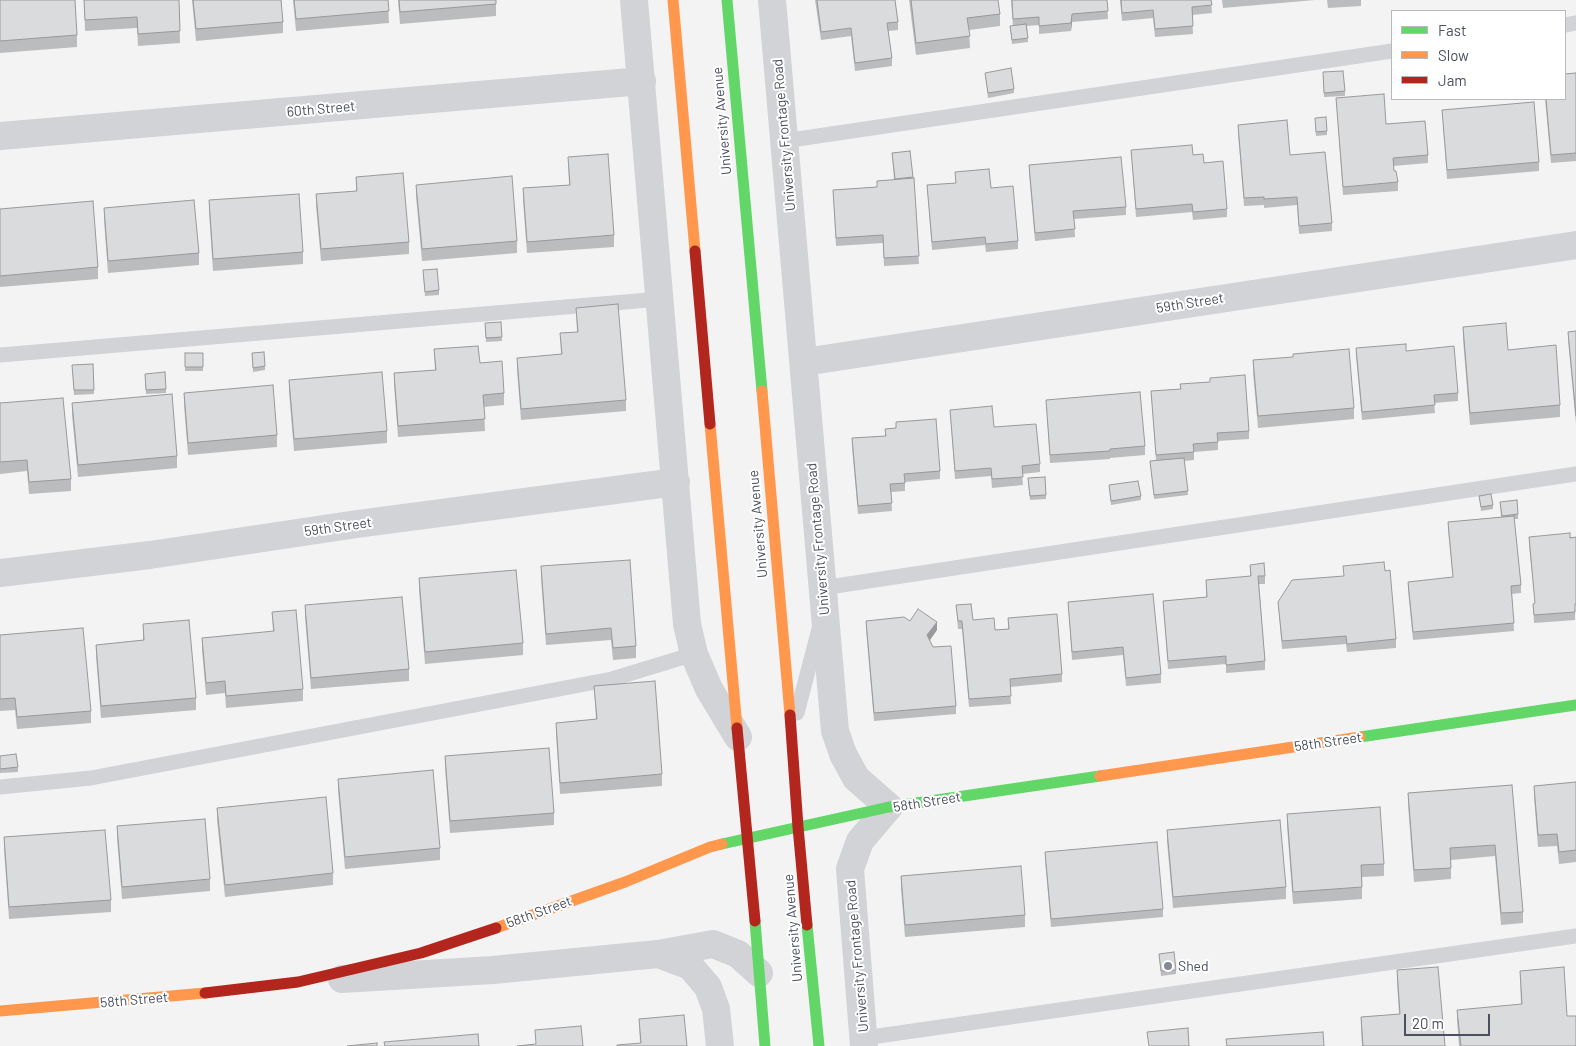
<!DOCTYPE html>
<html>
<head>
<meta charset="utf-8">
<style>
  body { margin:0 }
  #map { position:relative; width:1576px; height:1046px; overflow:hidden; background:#f3f3f3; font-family:Barlow,sans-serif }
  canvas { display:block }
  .legend { position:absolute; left:1391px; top:10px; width:175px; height:90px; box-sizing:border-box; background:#fff; border:1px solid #b7b9bf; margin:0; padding:6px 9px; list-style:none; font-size:15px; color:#4a5060 }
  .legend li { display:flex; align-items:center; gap:10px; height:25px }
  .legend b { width:25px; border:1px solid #b7b9bf }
  .scale { position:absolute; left:1404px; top:1014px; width:86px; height:22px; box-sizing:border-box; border:2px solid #4a5060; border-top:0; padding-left:6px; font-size:15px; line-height:18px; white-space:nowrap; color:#4a5060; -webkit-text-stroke:4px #fff; paint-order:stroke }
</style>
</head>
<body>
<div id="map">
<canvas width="1576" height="1046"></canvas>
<ul class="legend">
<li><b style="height:6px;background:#63d668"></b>Fast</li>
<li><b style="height:6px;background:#ff974d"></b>Slow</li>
<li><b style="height:6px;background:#b3261e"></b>Jam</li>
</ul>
<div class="scale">20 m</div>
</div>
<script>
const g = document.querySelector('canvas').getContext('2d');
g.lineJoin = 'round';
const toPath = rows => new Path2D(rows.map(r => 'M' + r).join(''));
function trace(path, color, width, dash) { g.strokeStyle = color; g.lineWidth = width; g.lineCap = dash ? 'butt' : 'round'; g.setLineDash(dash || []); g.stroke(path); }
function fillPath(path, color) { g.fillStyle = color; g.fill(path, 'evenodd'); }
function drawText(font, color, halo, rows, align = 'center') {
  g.font = font + ' Barlow,sans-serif'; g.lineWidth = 4; g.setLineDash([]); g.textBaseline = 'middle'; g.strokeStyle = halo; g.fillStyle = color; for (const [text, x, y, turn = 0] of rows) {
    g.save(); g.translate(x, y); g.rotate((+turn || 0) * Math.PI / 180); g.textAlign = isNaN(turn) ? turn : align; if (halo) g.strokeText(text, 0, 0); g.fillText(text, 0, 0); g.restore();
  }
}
const lane = toPath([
  [1565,25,1576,23],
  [784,141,1392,51],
  [0,355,660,299],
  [822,588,1576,474],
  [797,713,819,629],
  [0,787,91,778,612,679,694,654],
  [864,1038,1576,936]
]);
const street = toPath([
  [634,0,687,624,694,654,709,689,738,737],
  [772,0,835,731,843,754,856,778,889,807,860,841,850,869,864,1046],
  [0,136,642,81],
  [804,362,1576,245],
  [0,573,150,555,357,524,676,482],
  [658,954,690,966,708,987,716,1009,720,1046],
  [342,979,493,970,658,954,713,944,738,954,759,973]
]);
const fast = toPath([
  [727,0,762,391],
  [1360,737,1576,705],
  [722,844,889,807,1100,776],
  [755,921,765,1046],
  [807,925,819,1046]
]);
const slow = toPath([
  [673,0,695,251],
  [762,391,790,715],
  [710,424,737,728],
  [1100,776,1360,737],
  [496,928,625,882,710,847,722,844],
  [0,1011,205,993]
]);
const jam = toPath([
  [695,251,710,424],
  [790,715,798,827,807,925],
  [737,728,755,921],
  [205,993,298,982,421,953,496,928]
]);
const wall = toPath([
  [0,0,77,35,77,47,0,53],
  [84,0,179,0,180,43,138,46,137,28,85,31],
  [192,0,281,0,283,22,283,33,196,41],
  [293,0,388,0,389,23,296,31],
  [398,0,496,0,496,16,400,24],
  [815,0,895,0,898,22,898,30,888,31,892,58,892,66,855,71,851,36,821,40],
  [909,0,998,0,1000,14,1000,26,969,30,970,48,916,55],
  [1011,0,1107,0,1108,19,1072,22,1071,31,1039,34,1039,25,1027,26,1028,42,1012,44,1010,26,1013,26],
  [1120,0,1211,0,1212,13,1192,15,1193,34,1155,37,1153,18,1122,21],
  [1222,0,1315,0,1223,8],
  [1327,0,1361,0,1361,6,1328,8],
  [985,73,1014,89,1014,93,988,98],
  [1576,73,1576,161,1551,163,1545,99,1565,99],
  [1323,76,1345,91,1345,96,1324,97],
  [1336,98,1386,124,1428,155,1428,163,1393,166,1394,171,1398,182,1398,191,1343,195],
  [1442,110,1539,162,1539,171,1447,179],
  [1315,122,1327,131,1327,135,1316,136],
  [1238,125,1290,155,1332,223,1332,231,1299,234,1297,205,1264,208,1264,205,1244,206,1238,133],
  [1131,150,1193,155,1204,163,1227,209,1227,217,1193,220,1192,212,1136,217],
  [910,151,913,178,919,264,884,266,883,243,836,246,833,190,877,187,877,181,894,180,892,153],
  [568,157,614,235,614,247,527,253,523,200,523,188,569,185],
  [1029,165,1126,207,1126,215,1074,219,1075,237,1035,241,1029,173],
  [955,172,991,188,1018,241,1018,249,986,252,985,245,932,250,927,185,956,183],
  [356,177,409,242,409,254,321,261,316,206,316,194,356,191],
  [416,185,517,241,517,253,422,261,416,196],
  [209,200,303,252,303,264,213,271,209,212],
  [104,208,199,253,199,265,108,273,104,220],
  [0,209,98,267,98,279,0,287],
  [423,274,439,290,439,295,425,296],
  [576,308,626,400,626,411,521,420,517,370,517,358,561,354,560,333,577,332],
  [501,322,502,341,486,342,485,327],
  [1463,327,1508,350,1560,405,1560,417,1470,425,1463,339],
  [1576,331,1576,424,1568,340,1568,332],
  [1356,348,1406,351,1458,393,1458,401,1434,403,1435,413,1362,420,1356,356],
  [434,349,480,363,504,393,504,405,484,407,485,431,398,437,394,385,394,373,435,370],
  [185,353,203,353,203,371,185,371],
  [252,353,265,366,265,370,253,372],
  [1253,360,1354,408,1354,419,1258,428,1253,372],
  [93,364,94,394,74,395,72,365],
  [145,374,166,389,166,393,146,394],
  [289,380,387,431,387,443,294,451,289,392],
  [1180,384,1249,431,1249,439,1218,441,1218,450,1194,452,1194,460,1184,461,1188,495,1154,499,1150,461,1156,460,1151,391,1180,389],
  [184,393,277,435,277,447,188,455,184,405],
  [1046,400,1145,446,1145,455,1110,458,1110,459,1050,463],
  [0,403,71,479,71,491,29,494,27,471,0,474],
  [72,403,177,456,177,468,78,477,72,415],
  [950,410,994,427,1040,464,1040,472,1022,474,1023,485,992,488,991,476,955,479],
  [896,422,940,471,940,479,905,482,905,491,891,492,892,511,858,514,852,447,852,438,885,436,885,429,896,428],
  [1028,482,1046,495,1046,499,1030,500],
  [1109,485,1141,496,1141,500,1111,505],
  [1479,496,1493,505,1493,509,1481,511],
  [1500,502,1518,514,1518,519,1514,519,1521,585,1521,593,1512,594,1514,631,1413,640,1408,590,1408,582,1453,578,1448,530,1448,522,1501,517],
  [1529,537,1576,537,1575,620,1534,623,1533,604,1535,603,1529,545],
  [1250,565,1265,576,1265,584,1259,584,1265,661,1265,670,1226,673,1226,664,1168,669,1163,601,1206,597,1206,580,1250,577],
  [541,566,636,646,636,658,613,660,611,640,546,645,541,578],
  [1385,571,1396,639,1396,648,1347,652,1346,644,1282,649,1278,602,1343,576],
  [419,578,523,643,523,655,425,664,419,590],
  [1068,602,1161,674,1161,683,1126,686,1123,655,1072,660],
  [305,605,409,669,409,681,311,689,305,617],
  [956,605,973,620,995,630,1008,629,1008,618,1062,674,1062,682,1010,687,1011,704,969,707,962,629,958,629],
  [272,612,303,689,303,701,226,708,225,693,206,695,202,650,202,638,273,632],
  [866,621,910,621,937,630,930,640,956,706,956,714,874,721,866,629],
  [143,624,196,698,196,710,101,718,96,656,96,645,143,640],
  [0,635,91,711,91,723,17,729,15,710,0,711],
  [594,686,662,774,662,786,560,794,556,734,556,723,596,719],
  [0,756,18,767,18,772,0,773],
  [445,756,554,813,554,825,450,833,445,768],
  [338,779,440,848,440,860,345,869,338,791],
  [1576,782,1576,862,1559,864,1557,846,1538,847,1534,797,1534,786],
  [1512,785,1523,912,1523,923,1501,925,1495,856,1451,860,1451,879,1414,882,1408,805,1408,793],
  [217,808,333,873,333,885,225,897,217,820],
  [1287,814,1384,864,1384,876,1362,877,1362,899,1293,904,1287,826],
  [117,826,210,879,210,891,122,899,117,838],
  [1167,830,1286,887,1286,899,1173,908,1167,841],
  [4,837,111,900,111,912,9,919,4,849],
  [1045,852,1163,909,1163,917,1051,927,1045,860],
  [901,876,1025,915,1025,927,905,937,901,888],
  [1159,954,1176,970,1176,974,1161,976],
  [1397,970,1445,1046,1362,1046,1361,1029,1361,1017,1399,1014,1397,982],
  [1520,971,1567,1016,1576,1046,1459,1046,1457,1021,1457,1010,1521,1005],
  [639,1019,687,1046,640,1043]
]);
const shadedWall = toPath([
  [1072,14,1072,22,1071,31,1071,23],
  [937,622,937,630,927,644,927,635]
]);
const building = toPath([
  [0,0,75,0,77,35,0,41,0,0],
  [84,0,179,0,180,31,138,34,137,17,85,20,84,0],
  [193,0,281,0,283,22,196,29,193,0],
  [294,0,388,0,389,11,296,19,294,0],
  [399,0,496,0,496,4,400,12,399,0],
  [817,0,895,0,898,22,887,23,892,58,855,63,851,28,821,32,817,0],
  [911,0,998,0,1000,14,967,18,970,36,916,43,911,0],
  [1012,0,1107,0,1108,11,1072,14,1071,23,1039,26,1039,17,1013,19,1012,0],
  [1121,0,1211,0,1212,5,1192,7,1193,26,1155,29,1153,10,1122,13,1121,0],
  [1026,24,1028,38,1012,40,1010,26,1026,24],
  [1011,68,1014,89,988,93,985,73,1011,68],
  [1343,71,1345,91,1324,93,1323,72,1343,71],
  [1576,73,1576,153,1551,155,1546,99,1565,99,1565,74,1576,73],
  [1384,94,1386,124,1425,121,1428,155,1393,158,1394,171,1396,171,1398,182,1343,187,1336,98,1384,94],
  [1534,102,1539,162,1447,170,1442,110,1534,102],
  [1326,117,1327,131,1316,132,1315,118,1326,117],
  [1287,120,1290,155,1325,152,1332,223,1299,226,1297,197,1264,199,1264,197,1244,198,1238,125,1287,120],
  [1192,145,1193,155,1203,154,1204,163,1223,161,1227,209,1193,212,1192,204,1136,209,1131,150,1192,145],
  [910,151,913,177,895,179,892,153,910,151],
  [608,154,614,235,527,242,523,188,570,185,568,157,608,154],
  [1121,157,1126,207,1073,211,1075,229,1035,233,1029,165,1121,157],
  [989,169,991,188,1013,186,1018,241,986,244,985,237,932,242,927,185,956,183,955,172,989,169],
  [403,173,409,242,321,249,316,194,357,191,356,177,403,173],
  [512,176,517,241,422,249,416,185,512,176],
  [914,178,919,256,884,258,883,235,836,238,833,190,877,187,877,181,914,178],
  [299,194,303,252,213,259,209,200,299,194],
  [194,200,199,253,108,261,104,208,194,200],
  [93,201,98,267,0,276,0,209,93,201],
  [437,269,439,290,425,292,423,270,437,269],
  [618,304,626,400,521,409,517,358,562,354,560,333,578,332,576,308,618,304],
  [501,322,502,337,486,338,485,323,501,322],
  [1506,323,1508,350,1556,345,1560,405,1470,413,1463,327,1506,323],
  [1576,331,1576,416,1568,332,1576,331],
  [1406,344,1406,351,1454,346,1458,393,1434,395,1435,405,1362,412,1356,348,1406,344],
  [478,346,480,363,502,361,504,393,483,395,485,419,398,426,394,373,436,370,434,349,478,346],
  [1349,349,1354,408,1258,416,1253,360,1293,357,1293,354,1349,349],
  [264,352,265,366,253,368,252,353,264,352],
  [185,353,203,353,203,367,185,367,185,353],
  [93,364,94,390,74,390,72,365,93,364],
  [165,372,166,389,146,390,145,374,165,372],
  [382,372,387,431,294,439,289,380,382,372],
  [1245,375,1249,431,1217,433,1218,442,1193,444,1194,452,1156,455,1151,391,1181,389,1180,384,1210,382,1210,378,1245,375],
  [273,385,277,435,188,443,184,393,273,385],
  [1140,392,1145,446,1110,449,1110,451,1050,455,1046,400,1140,392],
  [172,394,177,456,78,465,72,403,172,394],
  [63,398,71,479,29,482,27,460,0,462,0,403,63,398],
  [992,406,994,427,1036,424,1040,464,1022,466,1023,477,992,479,991,468,955,471,950,410,992,406],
  [936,419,940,471,904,474,905,483,890,484,892,503,858,506,852,438,886,436,885,429,896,428,896,422,936,419],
  [1184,458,1188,491,1154,495,1150,461,1184,458],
  [1045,477,1046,495,1030,496,1028,478,1045,477],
  [1138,481,1141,496,1111,501,1109,485,1138,481],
  [1491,494,1493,505,1481,507,1479,496,1491,494],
  [1517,500,1518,514,1502,516,1500,502,1517,500],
  [1514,516,1521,585,1511,586,1514,623,1413,632,1408,582,1453,577,1448,522,1514,516],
  [1570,533,1570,538,1576,537,1576,604,1575,604,1575,612,1534,615,1533,604,1535,603,1529,537,1570,533],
  [630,560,636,646,613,648,611,628,546,634,541,566,630,560],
  [1384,562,1385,571,1390,570,1396,639,1347,644,1346,636,1282,641,1278,602,1292,580,1344,576,1343,566,1384,562],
  [1264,563,1265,576,1258,576,1265,661,1226,665,1226,656,1168,661,1163,601,1207,597,1206,580,1251,576,1250,565,1264,563],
  [516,570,523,643,425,652,419,578,516,570],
  [1153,594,1161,674,1126,678,1123,647,1072,652,1068,602,1153,594],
  [402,597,409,669,311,678,305,605,402,597],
  [971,604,973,620,994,618,995,630,1009,629,1008,618,1057,614,1062,674,1010,679,1011,696,969,699,962,621,958,621,956,605,971,604],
  [918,609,937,622,927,635,933,647,951,646,956,706,874,713,866,621,904,617,910,621,918,609],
  [296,610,303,689,226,696,225,681,206,683,202,638,274,631,272,612,296,610],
  [189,620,196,698,101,706,96,645,144,640,143,624,189,620],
  [83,628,91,711,17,717,15,698,0,699,0,635,83,628],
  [655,681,662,774,560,783,556,723,597,719,594,686,655,681],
  [549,748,554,813,450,821,445,756,549,748],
  [16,754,18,767,0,769,0,756,16,754],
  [433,770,440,848,345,857,338,779,433,770],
  [1576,782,1576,850,1559,852,1557,834,1538,835,1534,786,1576,782],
  [1512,785,1523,912,1501,913,1495,845,1450,848,1451,868,1414,870,1408,793,1512,785],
  [326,797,333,873,225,885,217,808,326,797],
  [1380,807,1384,864,1361,865,1362,887,1293,892,1287,814,1380,807],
  [205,819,210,879,122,887,117,826,205,819],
  [1280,820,1286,887,1173,897,1167,830,1280,820],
  [105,830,111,900,9,907,4,837,105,830],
  [1157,842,1163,909,1051,919,1045,852,1157,842],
  [1021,866,1025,915,905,925,901,876,1021,866],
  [1174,952,1176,970,1161,971,1159,954,1174,952],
  [1438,967,1445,1046,1363,1046,1361,1017,1400,1014,1397,970,1438,967],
  [1564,967,1567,1016,1576,1016,1576,1046,1461,1046,1457,1010,1522,1004,1520,971,1564,967],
  [684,1015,687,1046,617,1046,617,1045,641,1043,639,1019,684,1015],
  [581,1026,583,1046,517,1046,536,1044,535,1030,581,1026],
  [1188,1028,1189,1046,1149,1046,1147,1032,1188,1028],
  [1323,1032,1324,1046,1227,1046,1226,1039,1323,1032],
  [478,1034,479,1046,385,1046,384,1042,478,1034],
  [377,1043,377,1046,347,1046,377,1043]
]);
const markers = [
  [1168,966,5,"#858993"]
];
const streetNames = [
  ["60th Street",321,109,-5],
  ["University Avenue",722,121,-95],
  ["University Frontage Road",784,135,-95],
  ["59th Street",1190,303,-9],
  ["University Avenue",758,524,-95],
  ["59th Street",338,527,-8],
  ["University Frontage Road",818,539,-95],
  ["58th Street",1328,742,-8],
  ["58th Street",927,802,-9],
  ["58th Street",539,912,-20],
  ["University Avenue",793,928,-95],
  ["University Frontage Road",857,956,-95],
  ["58th Street",134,1000,-5]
];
const poiNames = [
  ["Shed",1178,966]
];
trace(lane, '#d1d3d6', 15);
trace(street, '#d1d3d6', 28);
trace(fast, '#63d668', 11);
trace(slow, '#ff974d', 11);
trace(jam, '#b3261e', 11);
fillPath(wall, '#bbbcbe');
fillPath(shadedWall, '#99999b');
fillPath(building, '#dadbdd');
trace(building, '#99999b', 1);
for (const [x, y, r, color] of markers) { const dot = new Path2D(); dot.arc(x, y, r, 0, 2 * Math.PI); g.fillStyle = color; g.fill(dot); trace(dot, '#fff', 2); }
drawText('14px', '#4a5060', '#fff', streetNames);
drawText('14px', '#4a5060', '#fff', poiNames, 'left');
</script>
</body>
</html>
